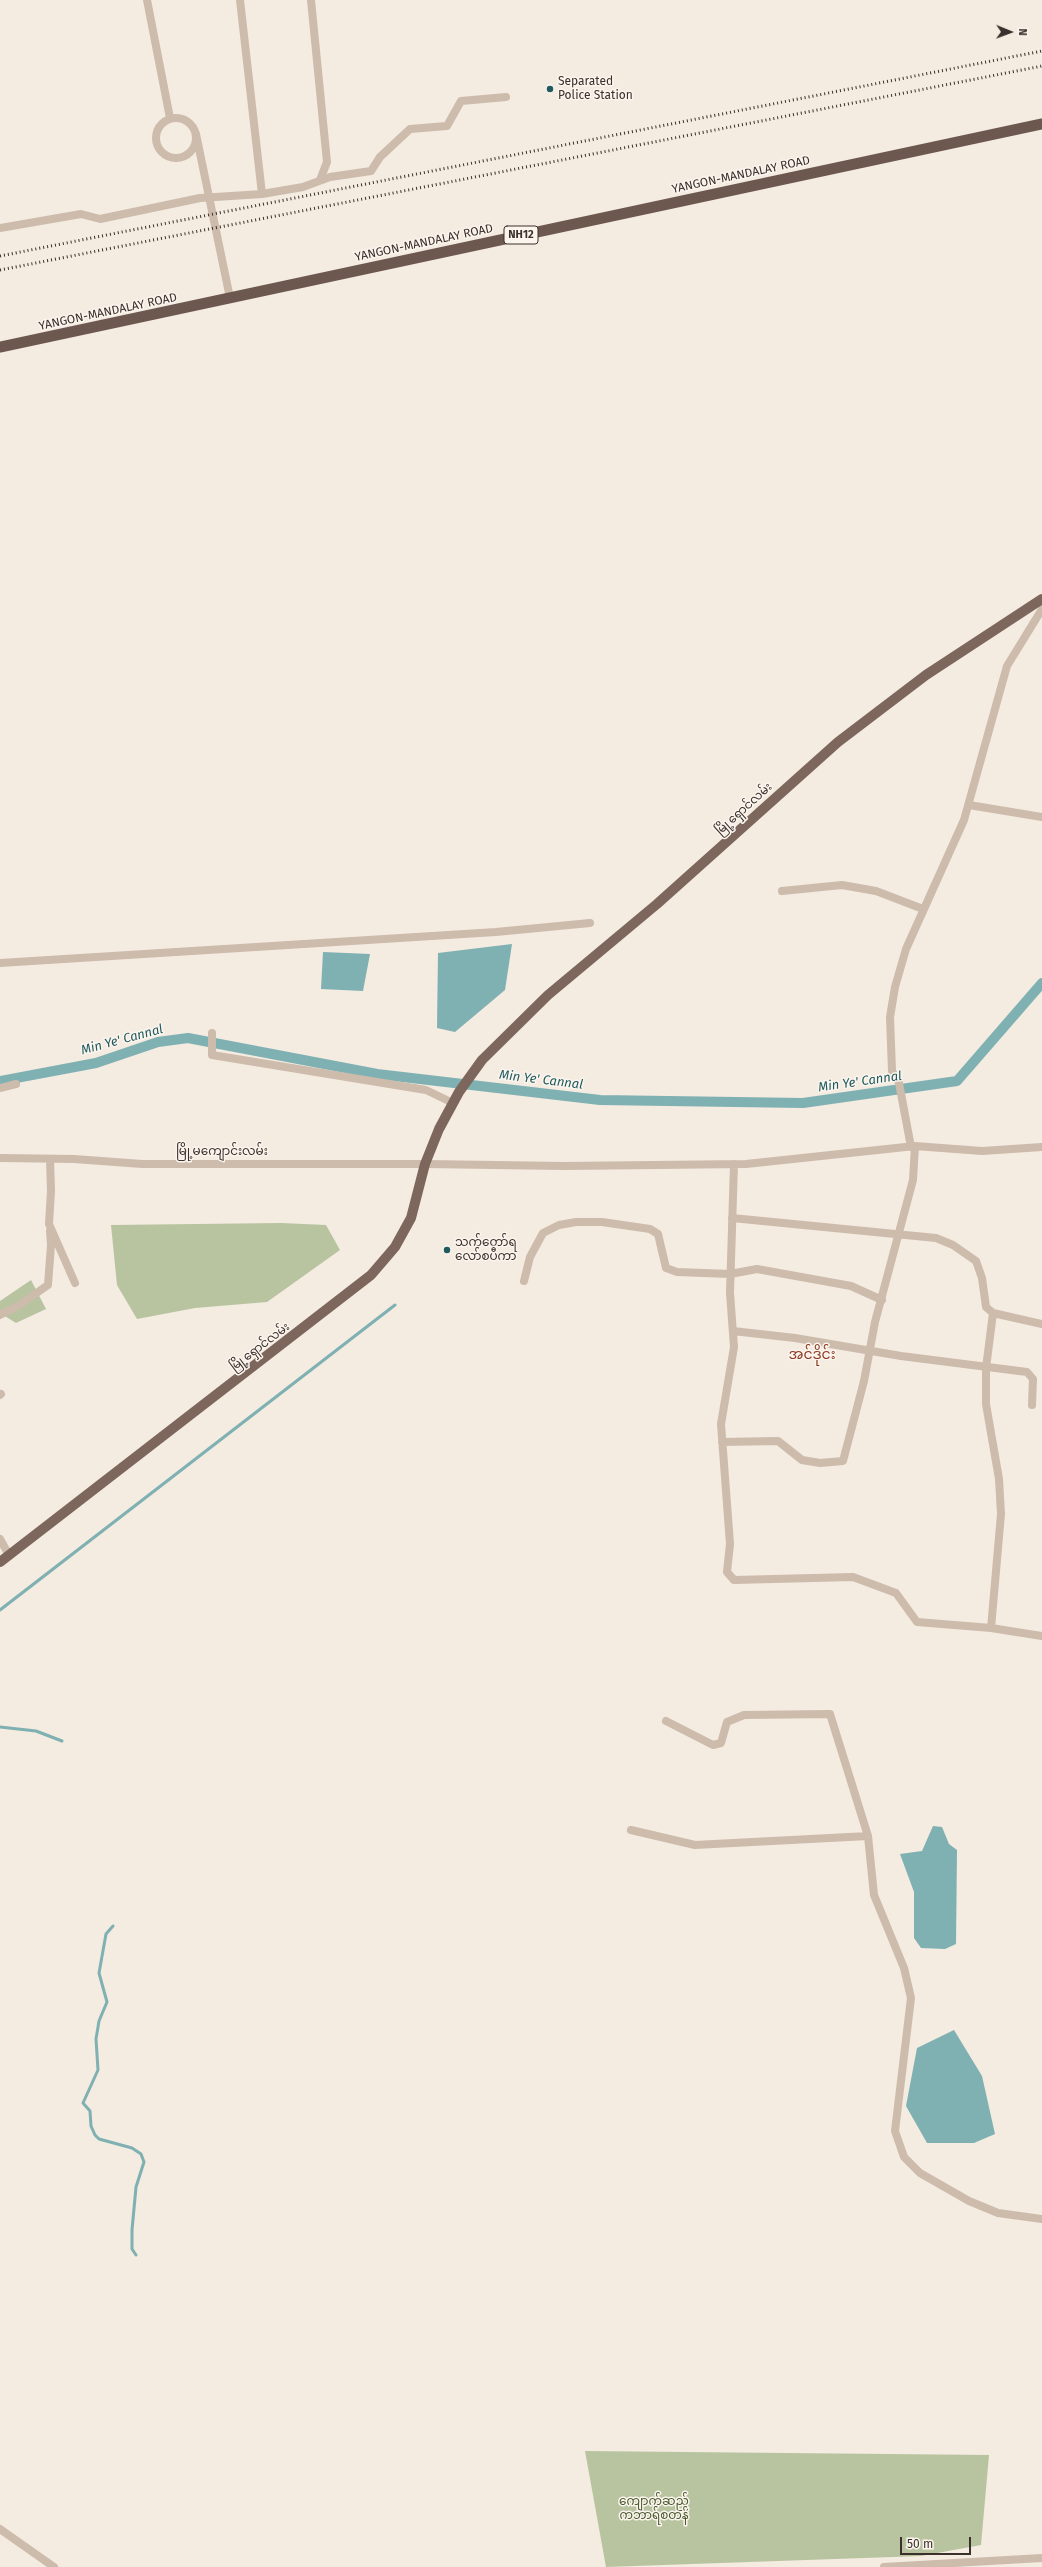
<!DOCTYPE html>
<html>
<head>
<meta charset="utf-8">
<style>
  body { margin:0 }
  #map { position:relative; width:1042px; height:2567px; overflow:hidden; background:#f4ebe1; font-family:"Fira Sans",sans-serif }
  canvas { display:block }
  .north { position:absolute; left:990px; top:12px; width:40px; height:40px; -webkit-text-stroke:3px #fbf5ee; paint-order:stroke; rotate:91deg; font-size:11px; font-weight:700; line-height:16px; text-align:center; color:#3b302b }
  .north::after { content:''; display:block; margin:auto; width:14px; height:18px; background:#3b302b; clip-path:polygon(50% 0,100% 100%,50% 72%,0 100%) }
  .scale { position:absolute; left:900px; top:2537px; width:71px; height:18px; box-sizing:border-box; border:2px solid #3b302b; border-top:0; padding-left:5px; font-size:12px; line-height:14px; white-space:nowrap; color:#3b302b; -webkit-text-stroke:3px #fbf5ee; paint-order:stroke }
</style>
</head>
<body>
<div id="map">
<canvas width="1042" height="2567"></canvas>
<div class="north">N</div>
<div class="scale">50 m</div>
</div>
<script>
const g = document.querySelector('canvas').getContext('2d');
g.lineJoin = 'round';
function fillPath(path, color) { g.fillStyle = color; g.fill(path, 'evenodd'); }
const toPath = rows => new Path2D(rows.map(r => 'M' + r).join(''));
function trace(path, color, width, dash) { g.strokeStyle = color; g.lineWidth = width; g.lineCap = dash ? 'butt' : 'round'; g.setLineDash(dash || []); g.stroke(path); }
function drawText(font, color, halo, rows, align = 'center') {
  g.font = font + ' "Fira Sans","Noto Sans Myanmar",sans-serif'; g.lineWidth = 3; g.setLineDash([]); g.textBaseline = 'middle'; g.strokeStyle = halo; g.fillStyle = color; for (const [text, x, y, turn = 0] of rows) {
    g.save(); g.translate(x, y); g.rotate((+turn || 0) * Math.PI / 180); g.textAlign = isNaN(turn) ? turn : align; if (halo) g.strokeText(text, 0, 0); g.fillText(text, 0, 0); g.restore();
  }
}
const green = toPath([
  [281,1223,326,1225,340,1250,267,1302,195,1308,137,1319,117,1285,111,1225],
  [31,1280,46,1309,16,1323,0,1313,0,1301],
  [585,2451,989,2455,981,2545,921,2556,606,2567]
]);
const water = toPath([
  [512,944,505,990,455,1032,437,1028,438,953],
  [323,952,370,954,363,991,321,989],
  [933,1826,942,1827,949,1844,957,1850,956,1944,945,1949,921,1948,914,1938,914,1892,900,1854,922,1851],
  [954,2030,982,2076,995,2134,974,2143,927,2143,906,2106,917,2048]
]);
const stream = toPath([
  [0,1610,395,1305],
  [0,1727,36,1731,62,1741],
  [113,1926,106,1934,99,1973,107,2002,99,2021,96,2039,98,2070,83,2103,90,2111,91,2126,95,2135,99,2139,132,2148,141,2154,144,2162,136,2187,132,2230,132,2249,136,2255]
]);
const canal = toPath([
  [0,1081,96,1063,158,1042,188,1038,377,1074,600,1100,803,1103,957,1081,1042,983]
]);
const minor = toPath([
  [147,0,170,118],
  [240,0,262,194],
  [311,0,327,162,320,180],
  '156 138a20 20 0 1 1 40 0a20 20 0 1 1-40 0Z',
  [196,134,230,298],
  [0,228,81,214,100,219,200,198,262,194,303,187,330,177,371,171,380,157,410,129,447,126,461,101,506,97],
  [969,805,1042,817],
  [782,891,842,885,876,891,923,909],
  [0,963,496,932,590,923],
  [212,1033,212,1055,426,1090,453,1103],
  [0,1088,16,1084],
  [911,1147,899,1083,892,1071,890,1017,895,987,906,949,964,820,1007,666,1042,609],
  [0,1158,74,1159,142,1164,425,1164,564,1166,746,1164,915,1146,982,1151,1042,1147],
  [50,1159,51,1191,49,1224,75,1283],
  [734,1164,730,1293,734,1347,721,1424,730,1544,727,1572,734,1580,853,1577,896,1593,917,1622,991,1628,1042,1636],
  [732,1218,936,1238,953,1245,976,1261,982,1278,986,1307,993,1313,1042,1324],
  [524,1281,530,1257,543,1233,559,1225,576,1222,602,1222,650,1229,658,1234,666,1268,677,1272,730,1274,757,1269,851,1286,882,1300],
  [0,1315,18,1306,48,1285,51,1245,50,1231],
  [733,1331,795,1338,901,1356,1027,1372,1033,1379,1032,1405],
  [0,1395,1,1394],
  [722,1442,778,1441,802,1460,820,1463,843,1461,864,1381,875,1322,913,1180,915,1146],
  [0,1539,9,1555],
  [991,1628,1001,1514,999,1479,986,1404,986,1368,993,1313],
  [666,1721,713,1745,721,1743,727,1722,744,1715,830,1714,868,1836,874,1895,904,1968,911,1998,895,2131,904,2157,920,2173,969,2201,998,2213,1042,2219],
  [631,1830,695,1845,868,1836],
  [0,2529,54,2567],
  [884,2567,1042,2558]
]);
const primary = toPath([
  [0,1562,371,1275,395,1247,411,1218,425,1164,439,1129,459,1092,482,1060,548,995,657,904,838,742,926,675,1042,599]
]);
const trunk = toPath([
  [0,347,1042,124]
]);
const rail = toPath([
  [0,256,1042,51],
  [0,270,1042,66]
]);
const markers = [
  [550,89,4,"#1f5a5e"],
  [447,1250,4,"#1f5a5e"]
];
const shields = [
  [521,235,34]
];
const shieldNames = [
  ["NH12",521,235]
];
const poiNames = [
  ["Separated",558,82],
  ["Police Station",558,96],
  ["သက်တော်ရ",455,1243],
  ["လော်စပီကာ",455,1257]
];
const streetNames = [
  ["YANGON-MANDALAY ROAD",741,175,-12],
  ["YANGON-MANDALAY ROAD",424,243,-12],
  ["YANGON-MANDALAY ROAD",108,312,-12],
  ["မြို့ရှောင်လမ်း",744,809,-42],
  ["မြို့မကျောင်းလမ်း",222,1152],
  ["မြို့ရှောင်လမ်း",260,1347,-37]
];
const parkNames = [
  ["ကျောက်ဆည်",654,2502],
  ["ကဘာရ်စတန်",654,2516]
];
const waterNames = [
  ["Min Ye' Cannal",122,1040,-15],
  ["Min Ye' Cannal",541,1080,7],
  ["Min Ye' Cannal",860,1082,-8]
];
const quarterNames = [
  ["အင်ဒိုင်း",812,1355]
];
fillPath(green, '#b8c4a0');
fillPath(water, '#7fb0b2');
trace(stream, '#7fb0b2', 3);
trace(canal, '#7fb0b2', 10);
trace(minor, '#cdbbac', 8);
trace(primary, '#7d675c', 10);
trace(trunk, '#6c584f', 11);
trace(rail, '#3b302b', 3, [1, 3]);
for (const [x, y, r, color] of markers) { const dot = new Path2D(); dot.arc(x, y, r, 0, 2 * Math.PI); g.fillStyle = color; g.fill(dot); trace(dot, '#fbf5ee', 1.5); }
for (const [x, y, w] of shields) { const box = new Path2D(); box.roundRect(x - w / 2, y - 9, w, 18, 3); g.fillStyle = '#fbf5ee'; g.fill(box); trace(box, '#3b302b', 1); }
drawText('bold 11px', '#3b302b', null, shieldNames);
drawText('12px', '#3b302b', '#fbf5ee', poiNames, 'left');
drawText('12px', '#3b302b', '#fbf5ee', streetNames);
drawText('12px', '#4a5a2e', '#fbf5ee', parkNames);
drawText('italic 13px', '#1f5a5e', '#fbf5ee', waterNames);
drawText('14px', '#8c3b22', '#fbf5ee', quarterNames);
</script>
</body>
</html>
